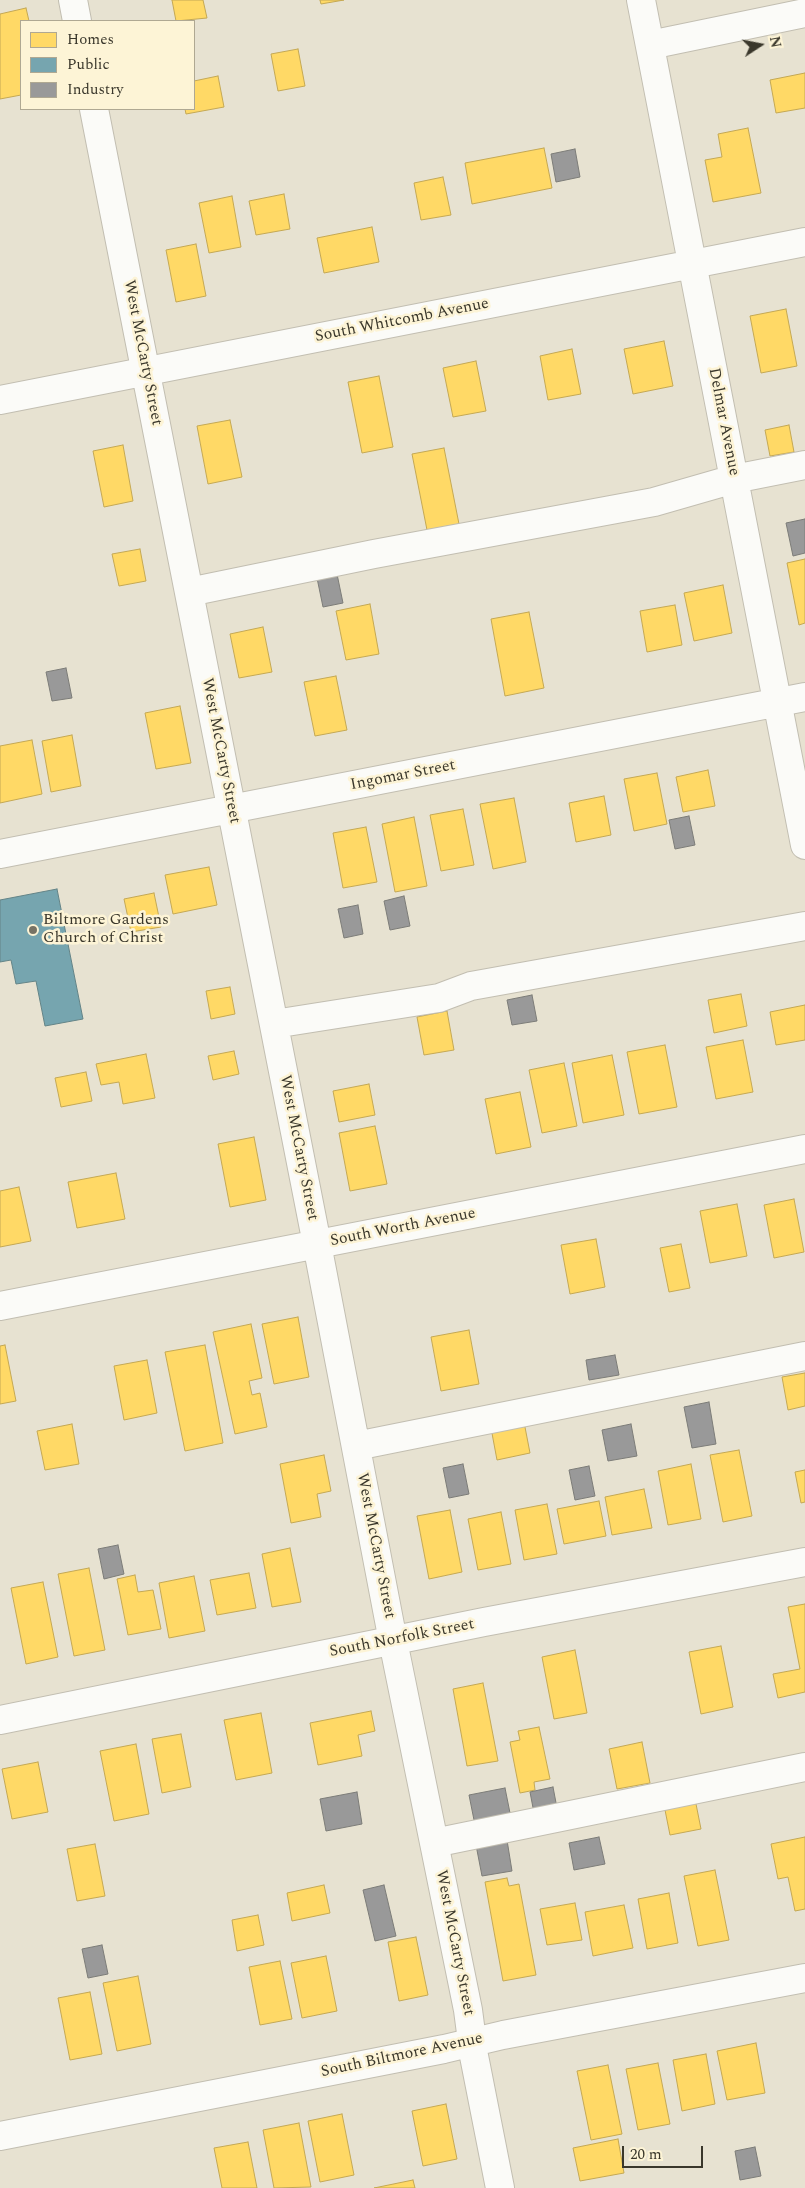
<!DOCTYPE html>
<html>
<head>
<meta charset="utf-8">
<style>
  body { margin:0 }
  #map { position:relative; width:805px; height:2188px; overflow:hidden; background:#e7e2d1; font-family:Spectral,serif }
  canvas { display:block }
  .legend { position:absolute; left:20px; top:20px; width:175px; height:90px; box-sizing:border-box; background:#fdf4d6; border:1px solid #afa892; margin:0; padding:6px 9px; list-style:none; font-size:15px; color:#3a372b }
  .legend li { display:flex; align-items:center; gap:10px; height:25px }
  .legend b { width:25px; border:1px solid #afa892 }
  .north { position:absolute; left:735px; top:20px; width:50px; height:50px; -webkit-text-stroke:4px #fdf4d6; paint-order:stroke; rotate:79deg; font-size:14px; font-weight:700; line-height:20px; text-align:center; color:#3a372b }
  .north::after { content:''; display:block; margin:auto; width:18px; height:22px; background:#3a372b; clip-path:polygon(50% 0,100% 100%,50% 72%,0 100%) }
  .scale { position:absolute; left:622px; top:2146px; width:81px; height:22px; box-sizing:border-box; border:2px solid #3a372b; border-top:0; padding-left:6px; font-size:15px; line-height:18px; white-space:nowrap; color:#3a372b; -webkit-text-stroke:4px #fdf4d6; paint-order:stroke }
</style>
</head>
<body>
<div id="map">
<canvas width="805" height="2188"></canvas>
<ul class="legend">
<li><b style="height:14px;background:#ffd966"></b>Homes</li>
<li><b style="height:14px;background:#76a5af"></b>Public</li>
<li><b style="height:14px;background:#999"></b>Industry</li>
</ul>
<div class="north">N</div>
<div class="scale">20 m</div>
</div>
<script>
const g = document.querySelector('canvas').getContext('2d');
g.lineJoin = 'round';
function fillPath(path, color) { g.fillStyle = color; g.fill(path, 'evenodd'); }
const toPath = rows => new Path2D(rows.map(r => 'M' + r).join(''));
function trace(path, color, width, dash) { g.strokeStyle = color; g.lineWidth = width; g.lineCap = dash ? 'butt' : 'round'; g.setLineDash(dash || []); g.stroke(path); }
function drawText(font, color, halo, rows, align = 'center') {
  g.font = font + ' Spectral,serif'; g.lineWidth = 5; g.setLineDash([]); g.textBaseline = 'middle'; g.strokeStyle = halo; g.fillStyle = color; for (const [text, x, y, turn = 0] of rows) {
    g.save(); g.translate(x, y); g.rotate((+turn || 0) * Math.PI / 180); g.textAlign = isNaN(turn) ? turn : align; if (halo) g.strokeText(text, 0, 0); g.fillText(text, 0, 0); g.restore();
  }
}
const homes = toPath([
  [172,0,203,0,207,18,176,21,172,0],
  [320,0,344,0,321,4,320,0],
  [26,8,29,21,21,21,21,95,0,99,0,14,26,8],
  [298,49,305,86,278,91,271,54,298,49],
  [805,73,805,108,776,113,770,80,805,73],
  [218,76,224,107,186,114,185,109,194,109,194,81,218,76],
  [748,128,761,193,713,202,705,160,722,157,718,134,748,128],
  [544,148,552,188,472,204,465,163,544,148],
  [443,177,451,215,421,220,414,183,443,177],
  [284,194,290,229,256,235,249,201,284,194],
  [232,196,241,247,209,253,199,203,232,196],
  [372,227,379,262,324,273,317,238,372,227],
  [196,244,206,296,176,302,166,250,196,244],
  [786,309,797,366,761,373,750,316,786,309],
  [664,341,673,386,633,394,624,349,664,341],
  [572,349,581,394,548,400,540,356,572,349],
  [476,361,486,411,453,417,443,368,476,361],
  [379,376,393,447,362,453,348,382,379,376],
  [230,420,242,477,208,484,197,426,230,420],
  [789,425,794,452,770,456,765,430,789,425],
  [123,445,133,501,104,507,93,451,123,445],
  [444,448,459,524,427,530,412,454,444,448],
  [140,549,146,581,119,586,112,554,140,549],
  [805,559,805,623,799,625,787,563,805,559],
  [723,585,732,633,694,641,684,593,723,585],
  [370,604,379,654,346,660,336,611,370,604],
  [675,605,682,645,647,652,640,611,675,605],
  [529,612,544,688,505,696,491,619,529,612],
  [263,627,272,672,239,678,230,634,263,627],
  [336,676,347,730,315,736,304,682,336,676],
  [180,706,191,763,156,769,145,713,180,706],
  [72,735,81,786,51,792,42,741,72,735],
  [32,740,42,794,0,803,0,746,32,740],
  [708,770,715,806,683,812,676,777,708,770],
  [657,773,667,824,634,831,624,779,657,773],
  [604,796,611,835,576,842,569,803,604,796],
  [514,798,526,862,493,869,480,804,514,798],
  [463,809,474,865,441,871,430,815,463,809],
  [414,817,427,886,395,892,382,824,414,817],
  [366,827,377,882,343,888,333,833,366,827],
  [209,867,217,905,173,914,165,875,209,867],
  [154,893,161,927,131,932,124,899,154,893],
  [230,987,235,1014,211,1019,206,991,230,987],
  [741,994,747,1026,714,1033,708,1000,741,994],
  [805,1005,805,1040,776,1045,770,1012,805,1005],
  [447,1011,454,1050,424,1055,417,1017,447,1011],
  [743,1040,753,1092,716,1099,706,1047,743,1040],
  [665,1045,677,1107,639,1114,627,1052,665,1045],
  [234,1051,239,1074,213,1080,208,1056,234,1051],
  [146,1054,155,1098,123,1104,119,1082,101,1085,96,1064,146,1054],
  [612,1055,624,1115,583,1123,572,1063,612,1055],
  [564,1063,577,1126,542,1133,529,1070,564,1063],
  [86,1072,92,1101,61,1107,55,1078,86,1072],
  [369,1084,375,1115,339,1122,333,1091,369,1084],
  [520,1092,531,1147,496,1154,485,1099,520,1092],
  [375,1126,387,1184,350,1191,339,1133,375,1126],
  [254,1137,266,1200,230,1207,218,1144,254,1137],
  [116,1173,125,1219,77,1228,68,1182,116,1173],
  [19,1187,31,1241,0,1247,0,1191,19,1187],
  [794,1199,804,1252,774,1258,764,1205,794,1199],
  [737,1204,747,1256,710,1263,700,1211,737,1204],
  [596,1239,605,1287,570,1294,561,1245,596,1239],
  [681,1244,690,1288,669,1292,660,1248,681,1244],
  [298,1317,309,1377,274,1384,262,1324,298,1317],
  [251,1324,262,1378,249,1381,252,1395,260,1393,267,1427,235,1434,213,1332,251,1324],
  [469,1330,479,1384,441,1391,431,1337,469,1330],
  [5,1345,16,1401,0,1404,0,1346,5,1345],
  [205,1345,223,1443,185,1451,165,1352,205,1345],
  [147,1360,157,1413,124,1420,114,1366,147,1360],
  [805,1373,805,1406,788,1410,782,1377,805,1373],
  [524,1422,530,1453,497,1460,491,1428,524,1422],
  [72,1424,79,1464,45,1470,37,1431,72,1424],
  [739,1450,752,1516,723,1522,710,1455,739,1450],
  [324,1455,331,1491,317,1494,321,1517,291,1523,280,1464,324,1455],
  [691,1464,701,1519,668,1525,658,1471,691,1464],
  [805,1470,805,1502,801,1503,795,1472,805,1470],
  [644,1489,652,1528,612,1535,605,1497,644,1489],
  [599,1501,606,1536,564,1544,557,1509,599,1501],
  [547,1504,557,1554,524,1560,515,1510,547,1504],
  [450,1510,462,1572,429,1579,417,1516,450,1510],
  [501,1512,511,1564,478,1570,468,1519,501,1512],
  [290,1548,301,1602,272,1607,262,1554,290,1548],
  [89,1568,105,1650,74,1656,58,1574,89,1568],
  [249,1573,256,1608,217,1615,210,1580,249,1573],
  [135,1575,138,1592,153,1590,161,1629,128,1635,117,1579,135,1575],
  [194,1576,205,1631,169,1638,159,1583,194,1576],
  [43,1582,58,1657,26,1664,11,1588,43,1582],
  [805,1604,805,1692,778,1698,773,1674,800,1669,788,1607,805,1604],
  [721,1646,733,1707,701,1714,689,1652,721,1646],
  [575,1650,587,1713,554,1719,542,1657,575,1650],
  [483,1683,498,1761,467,1766,453,1689,483,1683],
  [371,1711,375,1731,358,1735,362,1756,318,1765,310,1723,371,1711],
  [261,1713,272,1773,236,1780,224,1720,261,1713],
  [539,1727,550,1779,534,1782,535,1790,520,1793,510,1742,520,1740,518,1731,539,1727],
  [181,1734,191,1787,162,1793,152,1739,181,1734],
  [642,1742,650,1783,617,1789,609,1749,642,1742],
  [136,1744,149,1814,114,1821,100,1751,136,1744],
  [38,1762,48,1812,12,1819,2,1769,38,1762],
  [695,1799,701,1829,670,1835,664,1805,695,1799],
  [805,1837,805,1909,795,1911,788,1877,778,1879,771,1844,805,1837],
  [95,1844,105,1896,77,1901,67,1849,95,1844],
  [715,1870,729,1940,698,1946,684,1876,715,1870],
  [507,1878,509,1886,519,1884,536,1975,503,1981,485,1882,507,1878],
  [324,1885,330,1913,292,1921,287,1893,324,1885],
  [669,1893,678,1943,647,1949,638,1899,669,1893],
  [575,1903,582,1940,547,1945,540,1909,575,1903],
  [624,1905,633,1948,593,1956,585,1912,624,1905],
  [258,1915,264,1945,237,1951,232,1920,258,1915],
  [416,1937,428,1995,399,2001,388,1942,416,1937],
  [326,1956,337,2011,302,2018,291,1963,326,1956],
  [280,1961,292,2019,260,2025,249,1967,280,1961],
  [138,1976,151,2044,117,2051,103,1983,138,1976],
  [90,1992,102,2054,70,2060,58,1998,90,1992],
  [756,2043,765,2093,727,2100,717,2051,756,2043],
  [706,2054,715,2104,682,2111,673,2060,706,2054],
  [658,2063,670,2124,638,2130,626,2069,658,2063],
  [608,2065,622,2134,591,2140,577,2071,608,2065],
  [446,2104,457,2159,423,2166,412,2111,446,2104],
  [342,2114,354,2175,320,2182,308,2121,342,2114],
  [299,2123,311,2187,274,2188,263,2130,299,2123],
  [618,2139,624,2173,580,2181,573,2148,618,2139],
  [248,2142,257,2188,222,2188,214,2148,248,2142],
  [413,2180,415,2188,374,2188,413,2180]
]);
const public = toPath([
  [57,889,83,1019,45,1026,36,981,16,984,11,960,0,962,0,900,57,889]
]);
const industry = toPath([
  [575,149,580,177,556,182,551,154,575,149],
  [805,519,805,553,793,556,786,523,805,519],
  [337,574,343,603,323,607,317,578,337,574],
  [66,668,72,698,52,701,46,672,66,668],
  [689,816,695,845,675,849,669,820,689,816],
  [404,896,410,926,390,930,384,901,404,896],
  [358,905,363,934,344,938,338,909,358,905],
  [532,995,537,1021,512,1025,507,1000,532,995],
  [615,1355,619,1375,589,1380,586,1360,615,1355],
  [709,1402,716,1444,692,1448,684,1407,709,1402],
  [631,1424,637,1456,608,1461,602,1430,631,1424],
  [463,1464,469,1494,449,1498,443,1468,463,1464],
  [589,1466,595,1496,575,1500,569,1470,589,1466],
  [118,1545,124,1574,104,1579,98,1549,118,1545],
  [553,1787,557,1808,534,1813,530,1792,553,1787],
  [505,1788,511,1818,475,1825,469,1795,505,1788],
  [357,1792,362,1824,326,1831,320,1799,357,1792],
  [599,1837,605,1864,574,1870,569,1843,599,1837],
  [507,1840,512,1871,482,1876,476,1845,507,1840],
  [384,1885,396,1936,375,1941,363,1890,384,1885],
  [102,1945,108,1974,88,1978,82,1949,102,1945],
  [755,2147,761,2176,740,2180,735,2151,755,2147]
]);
const minor = toPath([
  [73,0,77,21],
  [641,0,805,845],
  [650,45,805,13],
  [94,109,317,1244,393,1641,468,2010,474,2056,500,2188],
  [0,400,805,242],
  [189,592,374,554,654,502,734,479,805,465],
  [0,854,805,697],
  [274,1024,439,998,471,986,805,926],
  [0,1306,805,1149],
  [356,1446,805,1356],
  [0,1720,484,1622,805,1562],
  [434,1843,805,1767],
  [0,2136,444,2049,503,2035,805,1978]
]);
const markers = [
  [33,930,5,"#777365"]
];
const streetNames = [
  ["South Whitcomb Avenue",402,321,-11],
  ["West McCarty Street",142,353,79],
  ["Delmar Avenue",723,422,79],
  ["West McCarty Street",220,751,79],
  ["Ingomar Street",403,776,-11],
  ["West McCarty Street",298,1148,79],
  ["South Worth Avenue",403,1228,-11],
  ["West McCarty Street",375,1546,79],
  ["South Norfolk Street",402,1639,-11],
  ["West McCarty Street",454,1943,79],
  ["South Biltmore Avenue",402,2056,-12]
];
const poiNames = [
  ["Biltmore Gardens",43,921],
  ["Church of Christ",43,939]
];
fillPath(homes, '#ffd966');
trace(homes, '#c4a854', 1);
fillPath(public, '#76a5af');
trace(public, '#648487', 1);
fillPath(industry, '#999');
trace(industry, '#7c7c78', 1);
trace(minor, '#c2beb1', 30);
trace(minor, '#fbfbf8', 28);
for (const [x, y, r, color] of markers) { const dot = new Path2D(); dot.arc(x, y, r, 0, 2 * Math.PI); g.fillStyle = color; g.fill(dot); trace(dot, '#fdf4d6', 2); }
drawText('16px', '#3a372b', '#fdf4d6', streetNames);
drawText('16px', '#3a372b', '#fdf4d6', poiNames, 'left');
</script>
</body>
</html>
